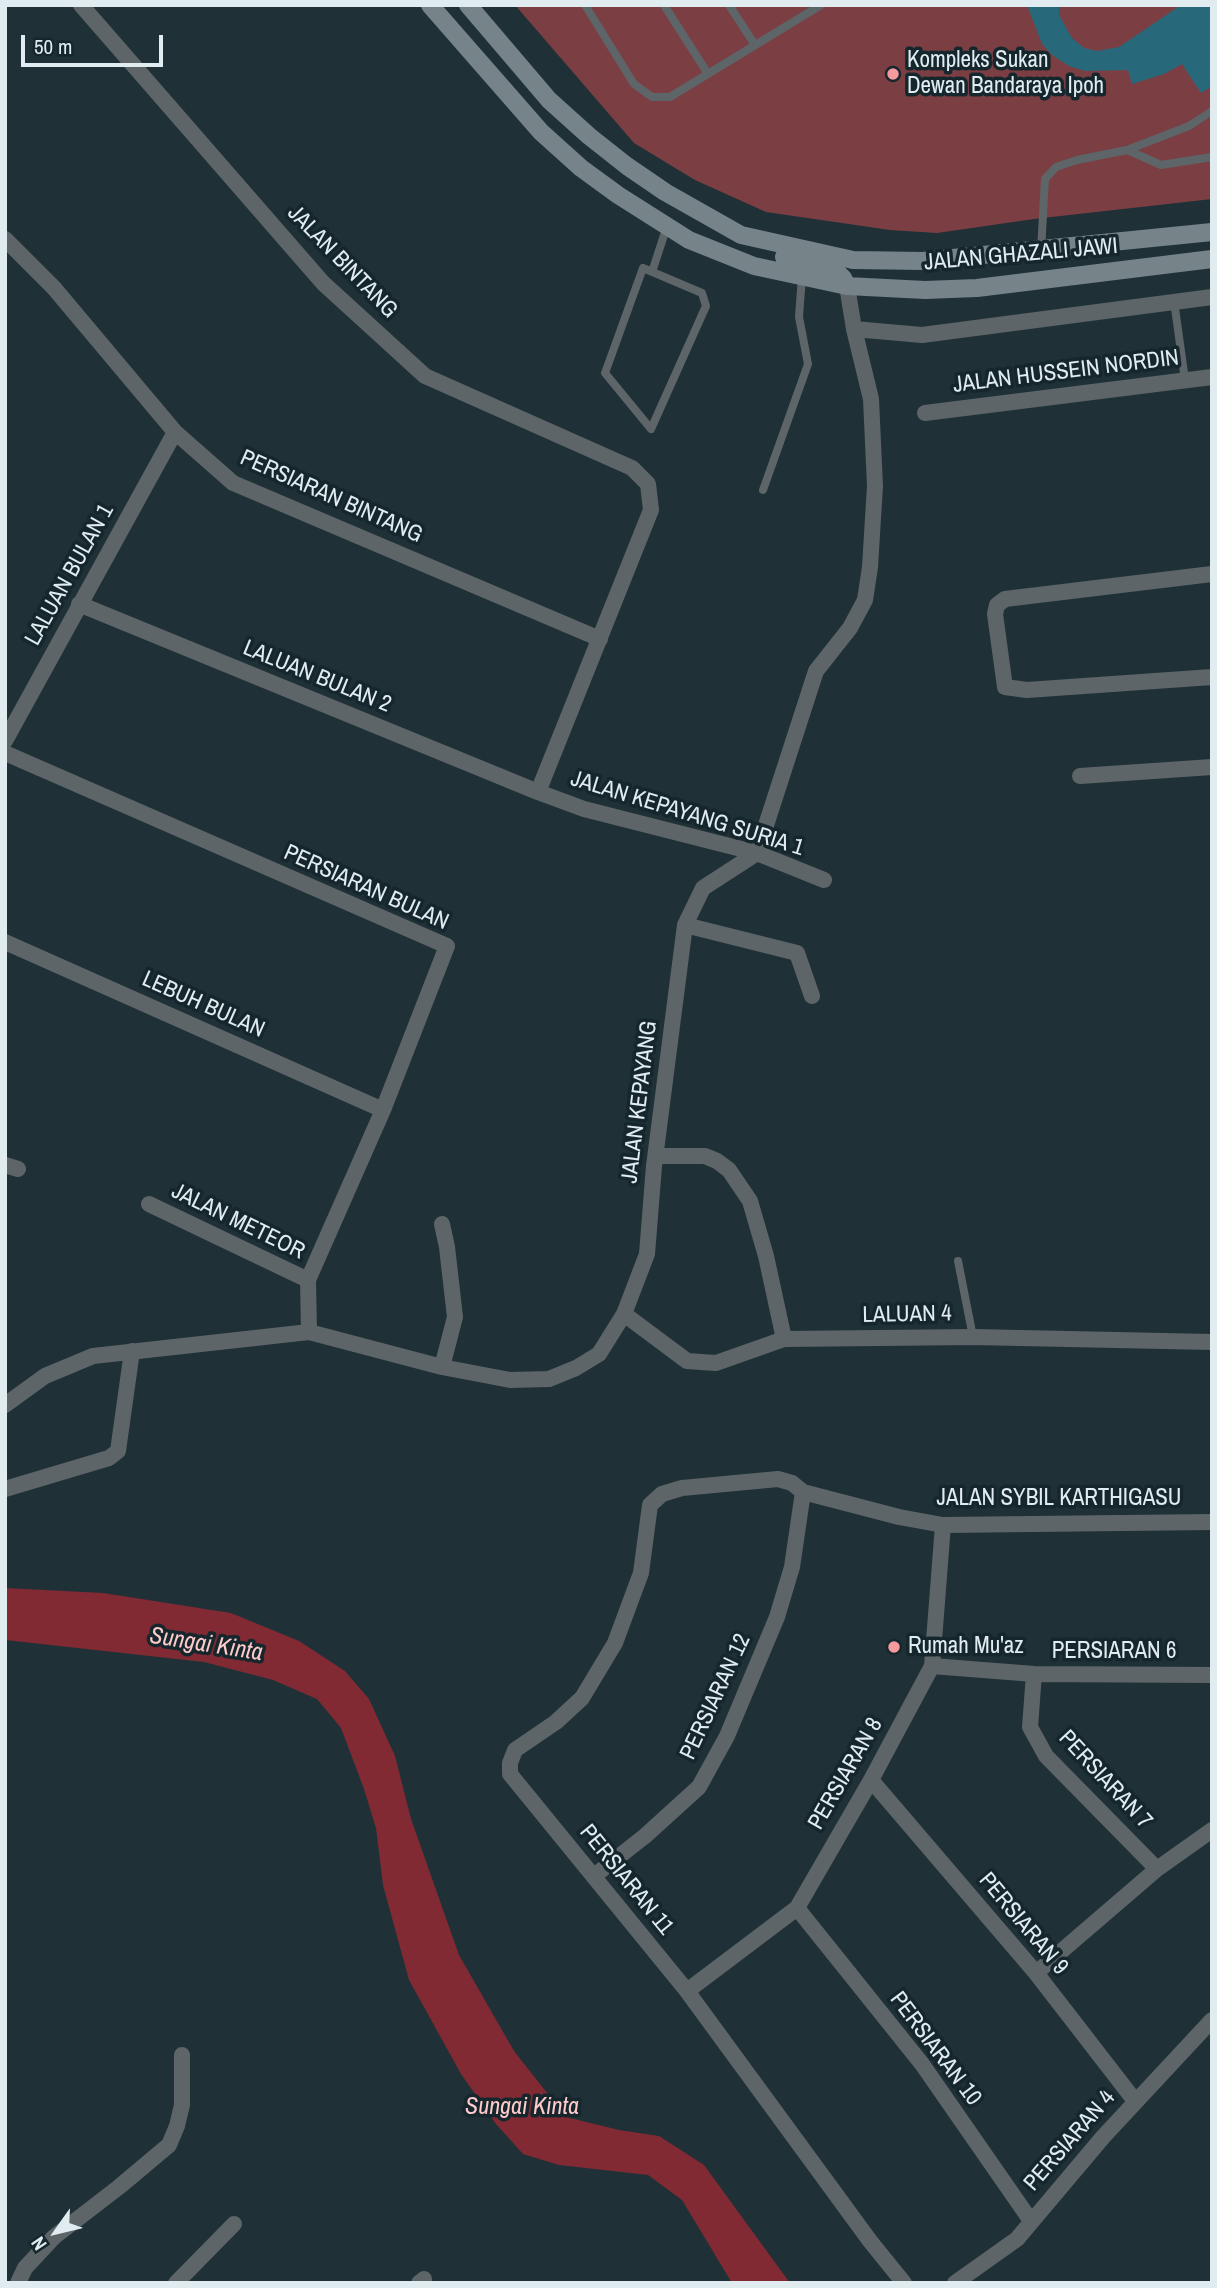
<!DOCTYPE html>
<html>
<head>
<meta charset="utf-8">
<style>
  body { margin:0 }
  #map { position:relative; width:1217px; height:2288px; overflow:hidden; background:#1f3137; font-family:"Archivo Narrow",sans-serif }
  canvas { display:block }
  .frame { position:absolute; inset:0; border:7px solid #e1ecf0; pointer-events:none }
  .north { position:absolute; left:21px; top:2197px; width:70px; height:70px; -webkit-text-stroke:5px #15272d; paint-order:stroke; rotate:236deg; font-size:19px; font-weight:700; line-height:28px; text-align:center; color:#e1ecf0 }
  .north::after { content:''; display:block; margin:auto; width:24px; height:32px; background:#e1ecf0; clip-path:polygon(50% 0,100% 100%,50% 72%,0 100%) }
  .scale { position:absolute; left:21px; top:35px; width:142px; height:32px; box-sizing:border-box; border:4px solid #e1ecf0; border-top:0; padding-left:9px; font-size:21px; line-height:24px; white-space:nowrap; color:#e1ecf0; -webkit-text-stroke:5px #15272d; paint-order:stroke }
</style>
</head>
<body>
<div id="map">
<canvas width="1217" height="2288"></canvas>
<div class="frame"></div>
<div class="north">N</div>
<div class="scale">50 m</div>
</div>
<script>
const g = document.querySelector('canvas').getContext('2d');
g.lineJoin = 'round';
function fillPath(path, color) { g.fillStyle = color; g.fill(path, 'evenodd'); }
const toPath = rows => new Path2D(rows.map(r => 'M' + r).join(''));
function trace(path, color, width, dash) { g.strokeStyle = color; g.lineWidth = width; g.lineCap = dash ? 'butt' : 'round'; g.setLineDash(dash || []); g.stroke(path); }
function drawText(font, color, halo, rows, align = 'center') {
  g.font = font + ' "Archivo Narrow",sans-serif'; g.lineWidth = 7; g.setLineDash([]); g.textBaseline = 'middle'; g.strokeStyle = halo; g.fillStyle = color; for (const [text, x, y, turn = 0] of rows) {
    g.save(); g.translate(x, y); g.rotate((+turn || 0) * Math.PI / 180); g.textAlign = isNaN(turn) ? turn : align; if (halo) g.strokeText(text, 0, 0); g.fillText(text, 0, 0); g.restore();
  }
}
const green = toPath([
  [515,5,1212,5,1212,199,1034,219,937,233,890,230,766,212,695,180,634,143]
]);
const water = toPath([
  [5,1588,103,1593,231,1613,299,1641,345,1671,369,1699,395,1756,411,1819,459,1955,514,2051,566,2117,619,2130,659,2136,704,2165,790,2283,732,2283,682,2200,648,2175,559,2165,523,2154,496,2124,461,2074,409,1980,383,1885,376,1828,364,1789,341,1728,317,1699,273,1680,204,1662,5,1640]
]);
const building = toPath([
  [1027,5,1059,5,1059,15,1072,38,1084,48,1097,51,1119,47,1181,5,1212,5,1212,86,1201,93,1182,64,1164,74,1132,84,1128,70,1085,71,1069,66,1052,55,1042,44]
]);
const lane = toPath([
  [585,5,634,84,652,97,670,97,821,5],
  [664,5,708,74],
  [729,5,755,45],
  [1127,150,1189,126,1212,111],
  [1041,251,1045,179,1056,167,1077,160,1127,150,1161,165,1212,157],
  [643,268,702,293,706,306,651,429,605,373,643,268],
  [652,272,667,226],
  [1174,301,1185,380],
  [763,490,808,364,799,317,802,276],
  [958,1261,973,1337]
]);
const street = toPath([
  [81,5,323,283,425,376,632,468,648,484,651,510,538,792],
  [5,239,54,288,175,432,233,483,600,639],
  [854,329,922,335,1212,297],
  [925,413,1212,377],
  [1212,574,1005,599,997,605,995,614,1005,687,1027,690,1212,677],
  [79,604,538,792,584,809,757,853,824,880],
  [5,741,175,432],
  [5,753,447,946,383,1110,308,1280,309,1332],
  [1080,776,1212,767],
  [685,925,797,953,812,996],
  [5,942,383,1110],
  [656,1156,705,1156,717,1161,729,1170,750,1201,766,1256,784,1339],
  [5,1165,18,1169],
  [149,1204,308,1280],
  [442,1224,447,1247,455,1317,442,1367],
  [624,1314,687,1361,716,1363,784,1339,973,1337,1212,1342],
  [5,1405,45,1376,93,1356,309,1332,442,1367,510,1380,549,1379,576,1368,599,1354,624,1314,647,1254,654,1166,685,925,703,888,757,853,816,671,850,628,865,600,870,567,875,486,871,399,854,329,847,286],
  [5,1489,109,1458,118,1451,132,1351],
  [932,1666,1034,1674,1212,1675],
  [1034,1674,1030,1727,1046,1756,1157,1869],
  [871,1780,1036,1973,1135,2101],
  [594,1876,645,1836,699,1787,727,1736,777,1617,792,1567,803,1492],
  [797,1908,922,2064,1031,2221],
  [1036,1973,1157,1869,1212,1830],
  [687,1991,797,1908,871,1780,932,1666,943,1525],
  [18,2283,25,2268,54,2237,119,2187,169,2145,177,2126,182,2105,182,2055],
  [176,2283,234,2224],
  [419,2283,424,2279],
  [904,2283,870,2241,687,1991,510,1774,510,1763,515,1750,556,1722,582,1698,615,1643,641,1573,650,1505,662,1494,682,1488,778,1479,792,1483,803,1492,899,1517,943,1525,1212,1522],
  [955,2283,1017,2239,1103,2137,1212,2020]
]);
const secondary = toPath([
  [430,5,541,132,581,168,618,195,689,240,754,266,847,286,925,290,977,288,1212,259],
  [468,5,549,100,589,136,627,166,665,192,741,235,853,260,923,261,1212,232],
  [784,257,835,270,843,278,847,286]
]);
const markers = [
  [893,74,7,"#f59b9e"],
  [894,1647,7,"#f59b9e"]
];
const poiNames = [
  ["Kompleks Sukan",907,61],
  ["Dewan Bandaraya Ipoh",907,87],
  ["Rumah Mu'az",908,1647]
];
const streetNames = [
  ["JALAN GHAZALI JAWI",1021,255,-5],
  ["JALAN BINTANG",342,262,46],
  ["JALAN HUSSEIN NORDIN",1066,372,-7],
  ["PERSIARAN BINTANG",331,497,24],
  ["LALUAN BULAN 1",70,575,-61],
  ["LALUAN BULAN 2",317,677,22],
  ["JALAN KEPAYANG SURIA 1",687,814,17],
  ["PERSIARAN BULAN",366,888,24],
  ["LEBUH BULAN",203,1005,24],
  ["JALAN KEPAYANG",640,1102,-83],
  ["JALAN METEOR",238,1222,26],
  ["LALUAN 4",907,1315,-1],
  ["JALAN SYBIL KARTHIGASU",1059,1499],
  ["PERSIARAN 6",1114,1652],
  ["PERSIARAN 12",716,1697,-65],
  ["PERSIARAN 8",846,1774,-60],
  ["PERSIARAN 7",1105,1780,47],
  ["PERSIARAN 11",626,1880,51],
  ["PERSIARAN 9",1023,1924,50],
  ["PERSIARAN 10",935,2049,53],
  ["PERSIARAN 4",1070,2141,-49]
];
const waterNames = [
  ["Sungai Kinta",206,1645,9],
  ["Sungai Kinta",522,2108]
];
fillPath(green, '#7b3f43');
fillPath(water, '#812a34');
fillPath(building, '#27697b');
trace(lane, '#5d6568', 8);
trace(street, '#5d6568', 16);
trace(secondary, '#768489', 18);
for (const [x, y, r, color] of markers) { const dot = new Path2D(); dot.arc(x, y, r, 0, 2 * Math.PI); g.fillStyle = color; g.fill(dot); trace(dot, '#15272d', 2.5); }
drawText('23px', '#e1ecf0', '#15272d', poiNames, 'left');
drawText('23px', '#e1ecf0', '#15272d', streetNames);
drawText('italic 24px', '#ffcbcb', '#15272d', waterNames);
</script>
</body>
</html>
